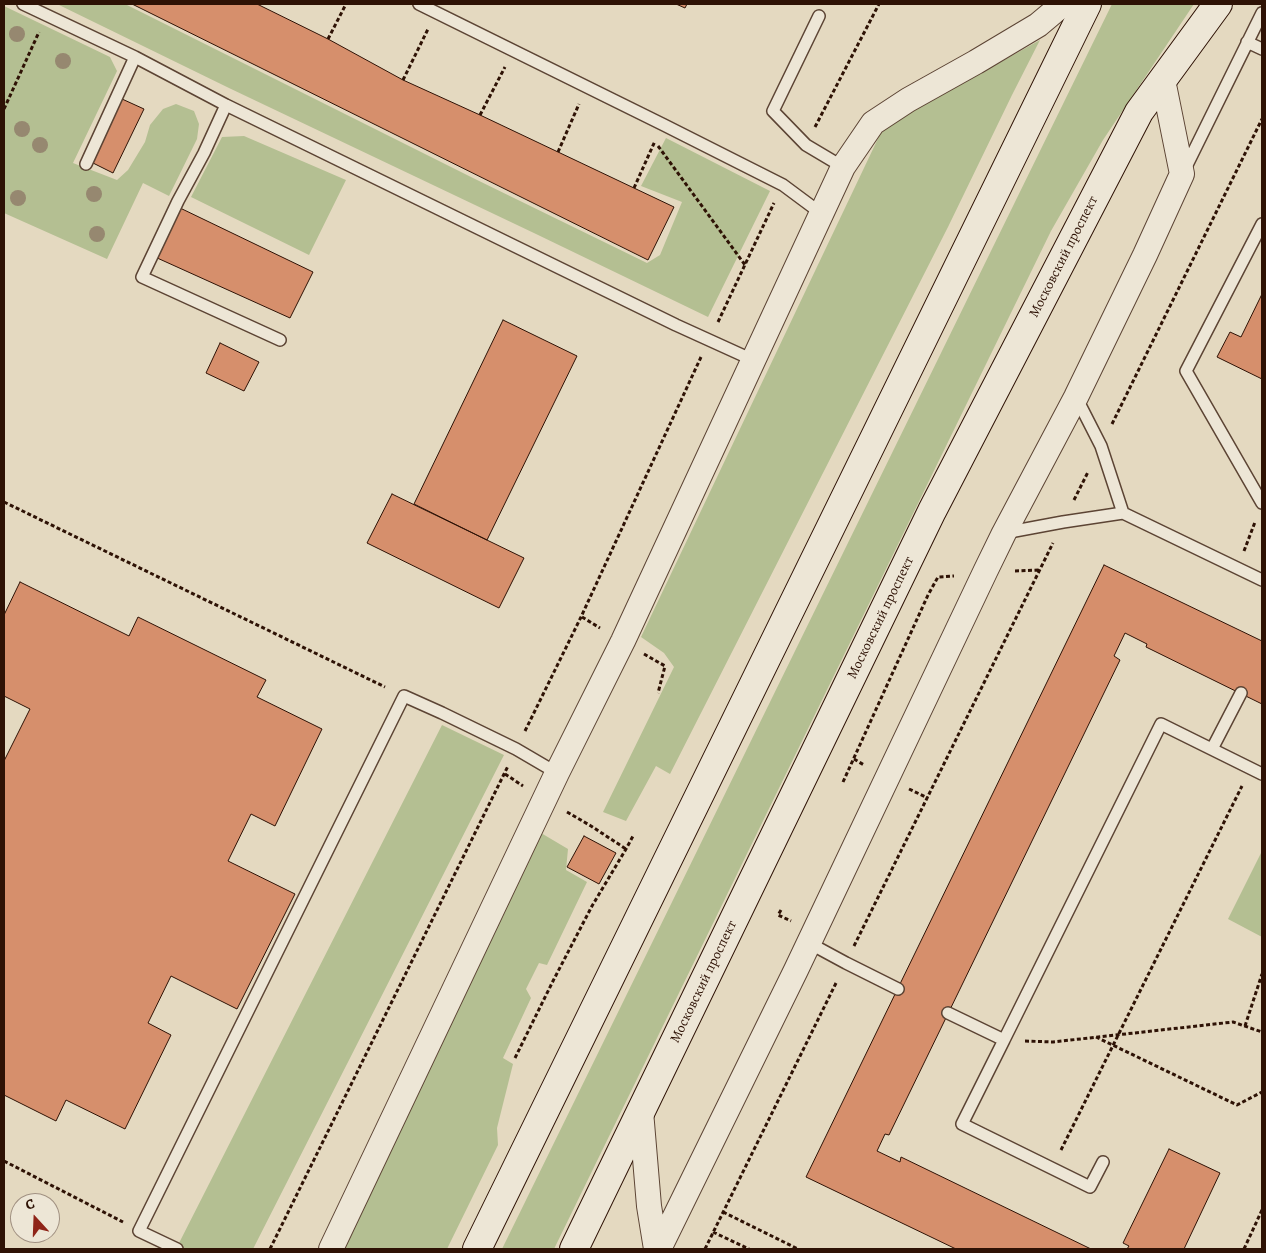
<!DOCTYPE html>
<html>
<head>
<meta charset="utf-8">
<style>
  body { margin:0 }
  #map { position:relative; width:1266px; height:1253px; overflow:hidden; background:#e4d9c0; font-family:Alegreya,serif }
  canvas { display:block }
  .frame { position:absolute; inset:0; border:5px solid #2e1205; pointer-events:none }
  .north { position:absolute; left:10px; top:1193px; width:50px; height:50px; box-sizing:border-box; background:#ede6d6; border:1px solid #a19182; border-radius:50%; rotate:340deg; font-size:14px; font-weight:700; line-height:20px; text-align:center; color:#2e1205 }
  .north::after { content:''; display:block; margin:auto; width:18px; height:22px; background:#8f2418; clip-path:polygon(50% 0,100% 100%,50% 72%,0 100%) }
</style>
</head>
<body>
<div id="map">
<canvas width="1266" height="1253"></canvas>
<div class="frame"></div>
<div class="north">С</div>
</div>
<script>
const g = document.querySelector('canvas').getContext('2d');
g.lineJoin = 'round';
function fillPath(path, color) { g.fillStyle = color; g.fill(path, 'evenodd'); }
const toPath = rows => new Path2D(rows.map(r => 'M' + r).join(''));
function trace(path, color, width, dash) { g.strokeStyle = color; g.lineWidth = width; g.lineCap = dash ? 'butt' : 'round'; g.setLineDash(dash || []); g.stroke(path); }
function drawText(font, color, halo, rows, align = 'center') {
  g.font = font + ' Alegreya,serif'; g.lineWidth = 4; g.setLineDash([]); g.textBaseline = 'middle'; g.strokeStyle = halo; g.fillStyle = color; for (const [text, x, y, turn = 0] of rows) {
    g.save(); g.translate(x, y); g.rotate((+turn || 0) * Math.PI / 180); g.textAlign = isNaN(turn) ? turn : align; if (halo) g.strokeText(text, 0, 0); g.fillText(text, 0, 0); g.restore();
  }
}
const green = toPath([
  [57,4,125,4,473,178,647,263,660,255,682,202,641,186,666,138,770,191,708,317,536,234,229,88],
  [1112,4,1194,4,1103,140,1051,231,554,1249,502,1249],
  [4,6,110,57,117,71,73,163,117,180,128,170,145,142,150,125,163,109,176,104,194,111,199,124,197,139,169,196,143,183,107,259,4,213],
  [1040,40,1012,95,948,227,670,774,656,766,626,821,603,812,674,667,664,653,641,637,883,128],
  [244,136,346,180,309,255,191,197,222,137],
  [442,725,504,755,253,1249,176,1249],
  [541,833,568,849,566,870,587,882,547,965,539,963,526,989,531,998,503,1058,513,1064,497,1128,498,1145,447,1249,339,1249],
  [1262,851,1262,937,1228,919]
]);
const building = toPath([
  [132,4,257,4,328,39,403,80,480,115,674,207,648,260,132,4],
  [676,4,687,4,685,8,676,4],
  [122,99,144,109,113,173,91,162,122,99],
  [178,207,313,272,290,318,155,257,178,207],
  [1262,294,1262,379,1217,357,1230,332,1241,337,1262,294],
  [503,320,577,356,487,540,414,504,503,320],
  [220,343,259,362,244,391,206,373,220,343],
  [392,494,524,558,499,608,367,543,392,494],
  [1104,565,1262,641,1262,704,1146,647,1147,644,1125,633,1114,656,1120,660,889,1135,885,1134,877,1151,900,1162,901,1157,1091,1249,956,1249,806,1177,1104,565],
  [20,582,129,636,138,617,266,680,257,697,322,729,275,826,251,814,228,861,295,894,237,1009,171,976,148,1023,171,1035,125,1129,66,1100,56,1121,4,1095,4,761,30,709,4,696,4,615,20,582],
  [584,836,616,853,599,884,567,867,584,836],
  [1169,1149,1220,1173,1184,1249,1127,1249,1129,1246,1123,1243,1169,1149]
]);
const path = toPath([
  [328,39,346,4],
  [403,80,428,29],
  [4,109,39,32],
  [480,115,505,67],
  [815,127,879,4],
  [658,146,745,265],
  [558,152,579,104],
  [634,188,655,141],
  [718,322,774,203],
  [1112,424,1262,119],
  [1074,500,1088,472],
  [4,502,385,687],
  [1244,551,1255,522],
  [1015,571,1039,570],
  [582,617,600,628],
  [644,654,665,666,658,693],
  [525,731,581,617,701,357],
  [854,759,864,765],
  [505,774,523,786],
  [843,782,928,595,938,577,954,576],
  [909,789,928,798],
  [567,812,591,826,626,849],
  [781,910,778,915,791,921],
  [854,946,1053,543],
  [1245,1026,1262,974],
  [1096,1037,1237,1105,1262,1092],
  [1025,1041,1053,1042,1233,1022,1262,1032],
  [515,1058,553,981,592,906,626,849,633,836],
  [1061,1150,1242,786],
  [4,1161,123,1222],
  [723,1212,798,1249],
  [713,1232,749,1249],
  [270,1249,508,766],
  [705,1249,837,981],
  [1244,1249,1262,1210]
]);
const service = toPath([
  [23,4,135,57,226,105,676,325,753,360],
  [419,4,664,125,783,185,822,214],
  [819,16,773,111,806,145,843,167],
  [1247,42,1262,49],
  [226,105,204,153,178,201,142,277,280,340],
  [86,164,135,57],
  [1184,171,1262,13],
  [1262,224,1186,371,1262,503],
  [1076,397,1101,446,1123,513],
  [1004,533,1063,522,1123,513,1262,580],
  [1212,749,1241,693],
  [809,943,846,963,898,989],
  [948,1013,1004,1040,1161,724,1262,774],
  [1004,1040,962,1124,1090,1187,1103,1162],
  [177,1249,139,1231,404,696,442,713,516,749,557,773]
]);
const minor = toPath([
  [641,1111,649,1206,656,1249],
  [331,1249,557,773,623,641,843,167,873,123,908,100,976,62,1038,25,1063,4],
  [659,1249,796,970,985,572,1004,533,1076,397,1145,255,1182,174,1163,80]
]);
const secondary = toPath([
  [477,1249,1087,4],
  [574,1249,932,511,1139,112,1218,4]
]);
const trees = [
  [17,34],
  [63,61],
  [22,129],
  [40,145],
  [94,194],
  [18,198],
  [97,234]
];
const streetNames = [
  ["Московский проспект",1064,257,-63],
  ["Московский проспект",881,618,-64],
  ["Московский проспект",704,982,-64]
];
fillPath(green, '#b4bf92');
fillPath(building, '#d68f6c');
trace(building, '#2e1205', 1);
trace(service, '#5c4434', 14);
trace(minor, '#5c4434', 26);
trace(secondary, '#2e1205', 30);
trace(path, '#2e1205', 3, [4, 2.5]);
trace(service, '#ede6d6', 11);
trace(minor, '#ede6d6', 24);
trace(secondary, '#ede6d6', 28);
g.fillStyle = '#968870';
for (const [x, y] of trees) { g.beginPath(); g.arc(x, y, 8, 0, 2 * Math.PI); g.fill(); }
drawText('14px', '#2e1205', '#ede6d6', streetNames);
</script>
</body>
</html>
